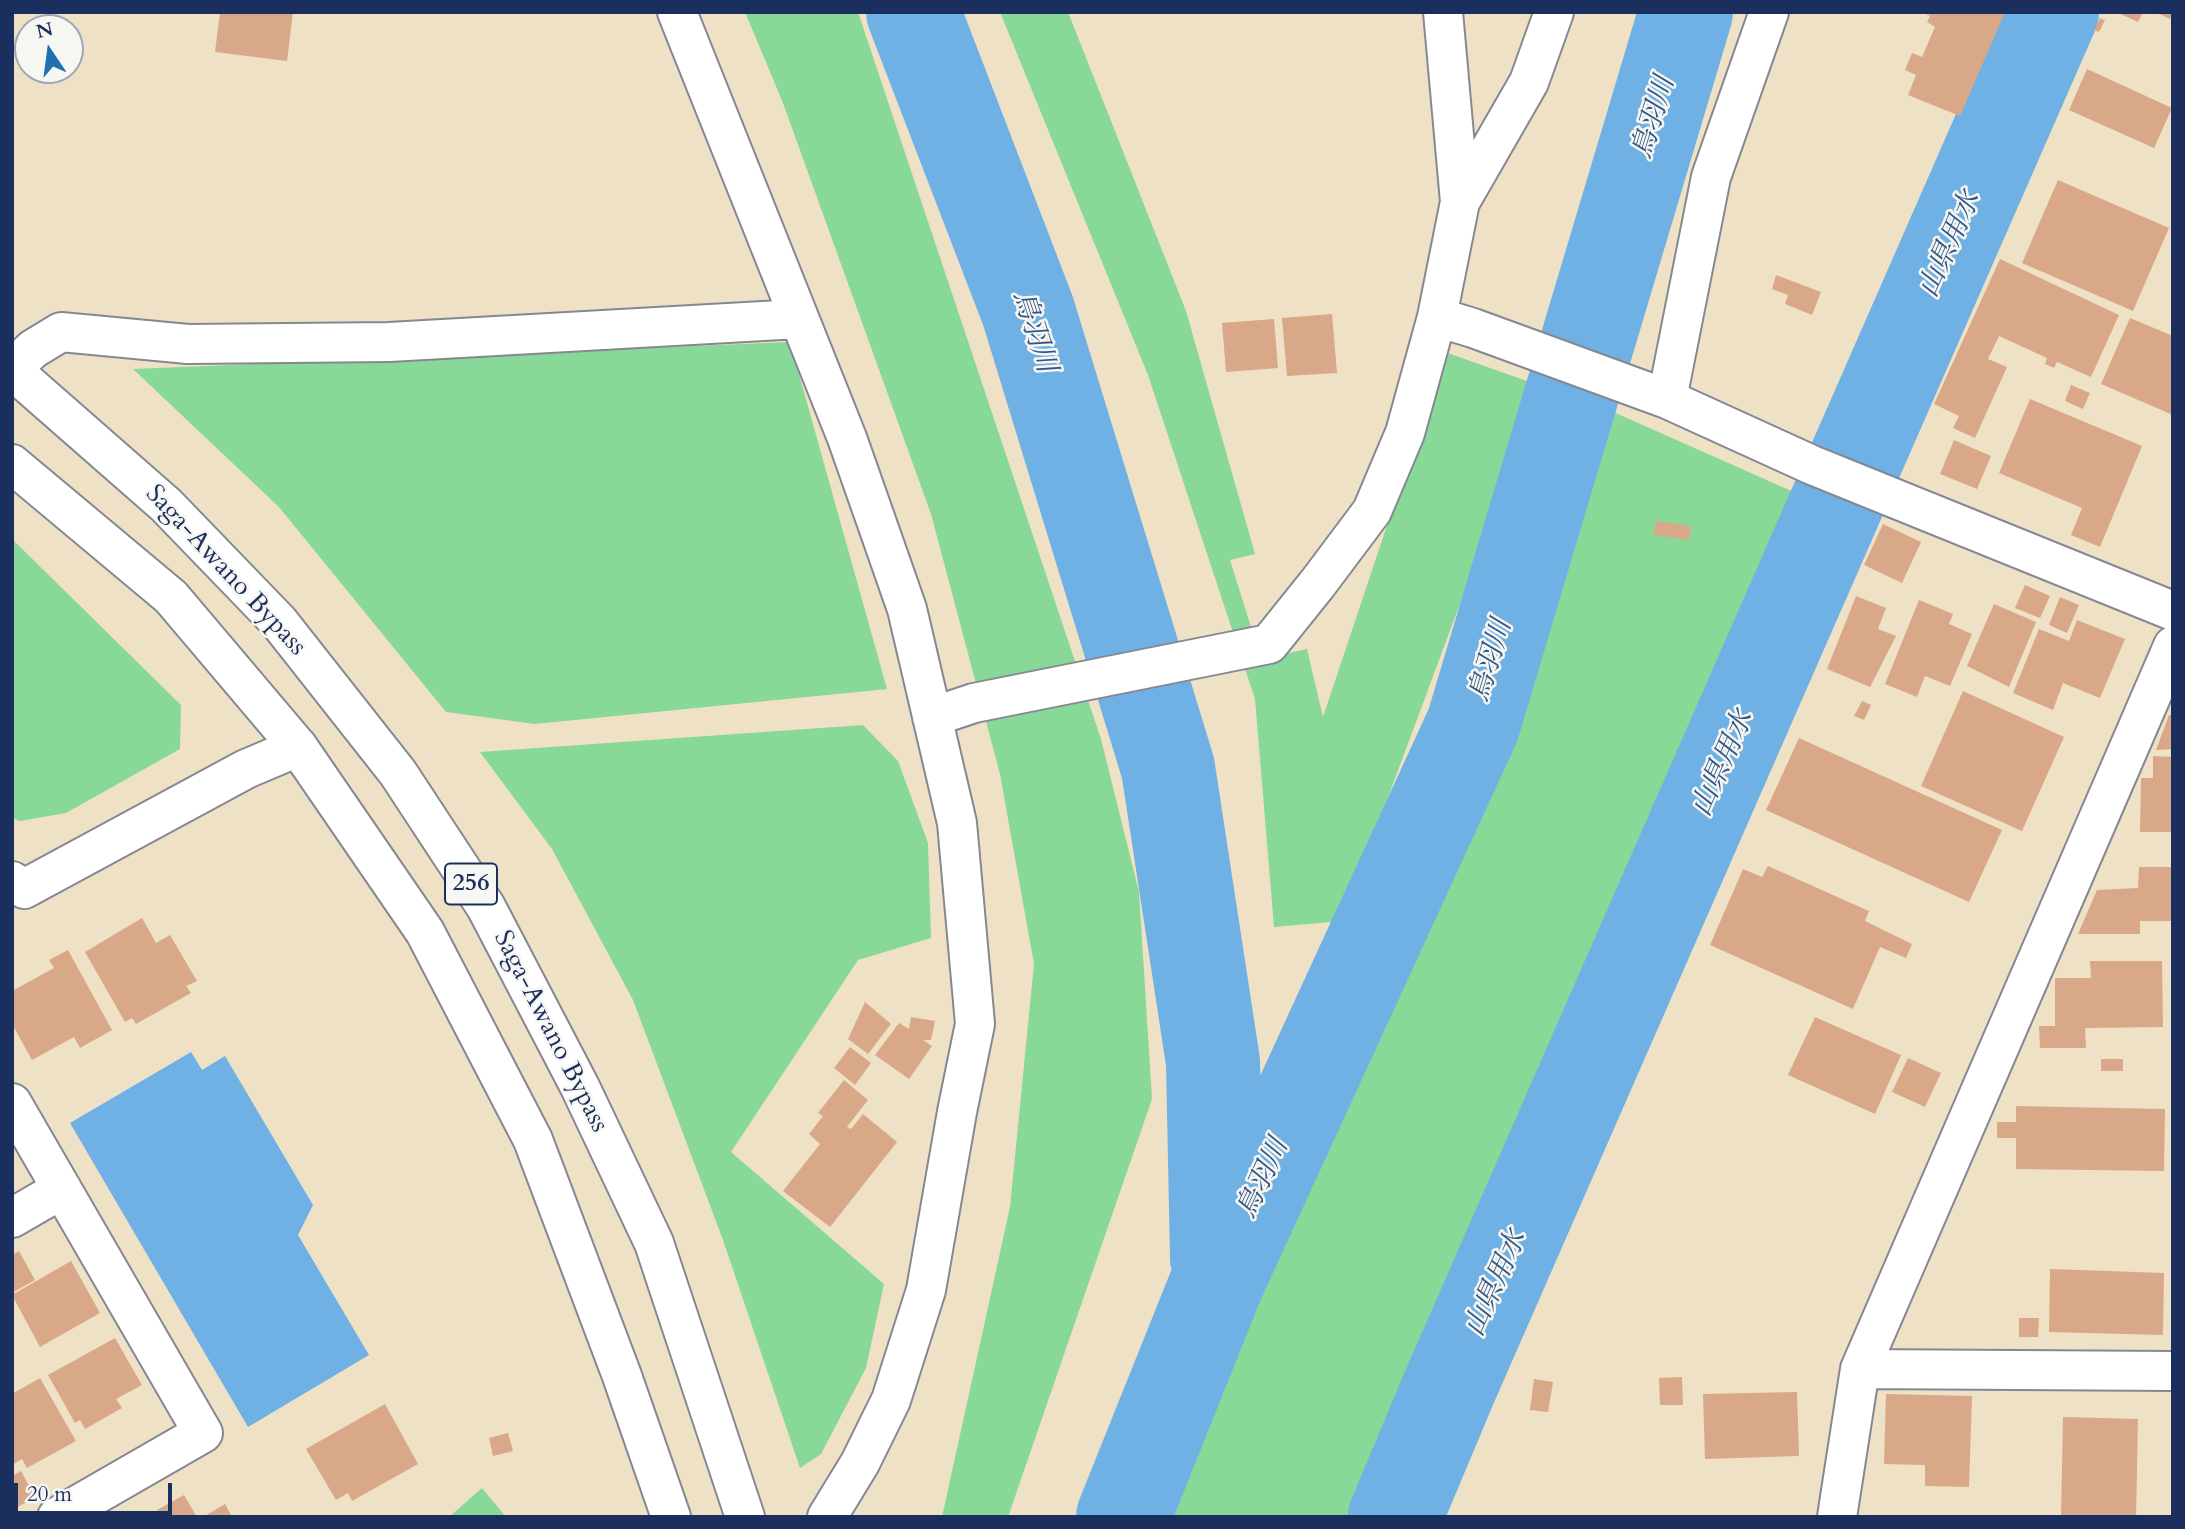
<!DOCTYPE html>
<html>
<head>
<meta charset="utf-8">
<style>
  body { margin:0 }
  #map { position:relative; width:2185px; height:1529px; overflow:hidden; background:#efe1c5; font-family:Cardo,serif }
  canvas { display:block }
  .frame { position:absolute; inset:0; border:14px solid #1b2f5e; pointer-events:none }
  .north { position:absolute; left:14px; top:14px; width:70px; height:70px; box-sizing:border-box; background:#f6f6f2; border:2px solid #9ea6b7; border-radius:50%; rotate:347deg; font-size:19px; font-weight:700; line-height:28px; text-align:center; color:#1b2f5e }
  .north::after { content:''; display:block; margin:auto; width:24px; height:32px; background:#1f6fb2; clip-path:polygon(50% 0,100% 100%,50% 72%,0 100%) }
  .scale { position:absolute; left:14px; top:1483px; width:158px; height:32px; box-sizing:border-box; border:4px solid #1b2f5e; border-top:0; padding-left:9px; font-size:21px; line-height:24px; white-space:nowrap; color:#1b2f5e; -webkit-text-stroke:5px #f6f6f2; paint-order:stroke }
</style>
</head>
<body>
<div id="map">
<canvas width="2185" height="1529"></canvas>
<div class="frame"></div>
<div class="north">N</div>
<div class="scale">20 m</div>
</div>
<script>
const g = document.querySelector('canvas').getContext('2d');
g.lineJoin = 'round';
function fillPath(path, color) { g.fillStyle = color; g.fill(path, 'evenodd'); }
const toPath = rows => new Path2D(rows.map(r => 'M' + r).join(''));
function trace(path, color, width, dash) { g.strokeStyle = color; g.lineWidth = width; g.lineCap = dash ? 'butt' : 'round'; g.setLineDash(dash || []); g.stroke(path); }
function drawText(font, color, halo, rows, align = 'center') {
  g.font = font + ' Cardo,"Noto Serif JP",serif'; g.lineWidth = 5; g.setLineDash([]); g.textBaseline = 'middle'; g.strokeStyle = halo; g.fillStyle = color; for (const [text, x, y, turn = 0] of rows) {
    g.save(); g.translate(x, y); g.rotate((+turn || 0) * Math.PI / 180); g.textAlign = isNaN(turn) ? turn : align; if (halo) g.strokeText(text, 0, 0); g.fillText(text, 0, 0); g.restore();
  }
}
const green = toPath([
  [745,12,858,12,1101,739,1139,892,1152,1099,1008,1517,942,1517,1010,1207,1034,964,1000,774,931,514,783,103],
  [1000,12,1068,12,1186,311,1255,554,1230,560,1261,659,1307,649,1323,717,1445,352,1541,386,1342,921,1274,927,1255,699,1148,375],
  [790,342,887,689,535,724,446,712,279,507,133,369],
  [1584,399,1796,493,1367,1517,1149,1517,1177,1421,1382,935],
  [12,539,181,705,180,749,66,813,20,821,12,818],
  [863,725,898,761,928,843,931,938,858,960,731,1152,884,1284,866,1368,821,1454,800,1468,723,1240,633,1000,552,849,480,752],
  [482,1488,506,1517,449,1517]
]);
const water = toPath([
  [191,1052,202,1070,225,1056,313,1205,298,1235,369,1355,248,1427,70,1123]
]);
const river = toPath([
  [913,12,1028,311,1168,768,1213,1062,1217,1258],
  [1123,1517,1218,1280,1473,725,1686,12],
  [1395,1517,1449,1388,2052,12]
]);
const building = toPath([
  [220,12,293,12,287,61,215,52],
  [1921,12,2005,12,1960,116,1908,95,1916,75,1905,70,1912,53,1922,57,1935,27,1927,22,1930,16],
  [2116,12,2143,12,2138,22],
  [2155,12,2173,12,2170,19],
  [2100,18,2105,20,2099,32,2094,30],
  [2087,69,2172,108,2154,148,2069,110],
  [2058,180,2169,228,2133,311,2022,263],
  [2000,259,2119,315,2091,377,2057,362,2054,368,2045,364,2047,358,1999,336,1988,359,2007,367,1975,438,1953,428,1959,416,1934,404],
  [1776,275,1821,292,1812,315,1785,304,1788,295,1772,289],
  [1332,314,1337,373,1287,376,1282,318],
  [2130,318,2173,336,2173,415,2101,384],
  [1274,319,1278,368,1226,372,1222,323],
  [2071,385,2090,393,2083,409,2065,401],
  [2030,399,2142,446,2100,547,2071,535,2082,508,1999,473],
  [1954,440,1991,456,1977,489,1940,474],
  [1656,521,1691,526,1689,540,1654,535],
  [1883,524,1921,542,1902,583,1864,565],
  [2025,585,2050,596,2040,618,2015,608],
  [1856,596,1886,608,1878,629,1896,636,1870,687,1827,669],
  [2060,597,2079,605,2067,633,2049,625],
  [1919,600,1953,614,1949,624,1972,634,1950,686,1925,676,1917,697,1885,684],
  [1994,604,2036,622,2009,687,1967,666],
  [2077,620,2125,639,2100,698,2063,683,2053,710,2013,693,2039,629,2069,641],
  [1963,691,2064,737,2022,831,1921,786],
  [1862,701,1871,705,1864,720,1854,716],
  [2169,715,2173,715,2173,749,2156,750],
  [1799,738,2002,830,1969,902,1766,810],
  [2153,756,2173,757,2173,832,2140,832,2141,778,2153,778],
  [1768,866,1869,911,1865,921,1912,944,1906,958,1880,947,1853,1009,1710,945,1743,869,1762,877],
  [2139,867,2173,867,2173,921,2140,921,2140,934,2078,934,2097,890,2138,888],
  [142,918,156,943,170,935,197,981,186,986,191,993,136,1024,132,1018,125,1022,85,952],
  [68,950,112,1030,80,1048,74,1037,32,1060,12,1024,12,991,54,968,49,960],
  [2090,961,2162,961,2163,1027,2085,1028,2086,1048,2040,1048,2039,1026,2055,1026,2055,978,2091,978],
  [865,1002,891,1024,868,1054,848,1039],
  [911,1017,935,1021,931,1040,923,1040,932,1046,909,1079,875,1055,899,1023,909,1029],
  [1815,1017,1901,1055,1875,1114,1788,1075],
  [850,1047,871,1063,855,1085,834,1068],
  [1908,1058,1941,1073,1925,1107,1892,1092],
  [2101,1059,2123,1059,2123,1071,2101,1071],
  [844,1080,868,1100,847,1127,851,1129,863,1114,897,1142,830,1227,783,1191,820,1144,809,1134,823,1116,818,1113],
  [2016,1106,2165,1109,2164,1171,2016,1169,2016,1138,1997,1138,1997,1122,2016,1122],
  [19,1251,35,1280,12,1293,12,1255],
  [71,1261,100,1313,40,1347,12,1295],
  [2050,1269,2164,1273,2163,1335,2049,1332],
  [2019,1318,2039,1318,2038,1337,2019,1337],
  [115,1338,142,1385,116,1399,122,1408,85,1429,80,1420,75,1423,48,1375],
  [1682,1377,1683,1405,1660,1405,1659,1378],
  [40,1378,76,1441,27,1468,22,1459,12,1465,12,1394],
  [1534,1379,1553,1382,1548,1412,1530,1410],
  [1797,1392,1799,1456,1705,1459,1703,1394],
  [1886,1394,1972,1396,1969,1487,1925,1486,1925,1465,1884,1464],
  [385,1404,418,1464,352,1501,348,1493,336,1500,306,1449],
  [2063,1417,2138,1419,2136,1517,2061,1517],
  [508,1433,513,1451,493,1456,489,1438],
  [21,1471,35,1497,16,1508,12,1501,12,1476],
  [184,1495,197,1517,161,1517,157,1510],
  [225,1504,232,1517,203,1517]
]);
const minor = toPath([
  [677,12,847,438,879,529,907,609,957,823,975,1024,957,1112,926,1290,891,1400,860,1463,827,1517],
  [1443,12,1460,202],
  [1437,317,1473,328,1667,399,1812,465,2173,611],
  [12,369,33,349,61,332,188,344,389,342,799,319],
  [1667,399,1711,177,1769,12],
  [932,717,974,703,1269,644,1318,583,1372,511,1405,433,1437,317,1460,202,1529,82,1554,12],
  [12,881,24,889,246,769,298,747],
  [12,1103,203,1433,57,1517],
  [12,1218,62,1189],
  [1860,1369,2173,1371],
  [1837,1517,1860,1369,2173,646]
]);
const highway = toPath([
  [12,370,166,505,279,622,398,773,486,907,580,1087,654,1243,745,1517],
  [12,464,171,597,298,747,425,932,533,1140,622,1376,671,1517]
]);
const shields = [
  [471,884,52]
];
const shieldNames = [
  ["256",471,884]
];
const streetNames = [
  ["Saga-Awano Bypass",225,571,47],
  ["Saga-Awano Bypass",550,1032,63]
];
const waterNames = [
  ["鳥羽川",1655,118,-73],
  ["山県用水",1951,245,-66],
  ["鳥羽川",1033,332,72],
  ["鳥羽川",1492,661,-73],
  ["山県用水",1724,764,-66],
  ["鳥羽川",1264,1179,-65],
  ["山県用水",1497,1284,-66]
];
fillPath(green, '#88d897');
fillPath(water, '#6fb1e4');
trace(river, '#6fb1e4', 94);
fillPath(building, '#d8a889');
trace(minor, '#858892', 42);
trace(highway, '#858892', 42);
trace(minor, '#fff', 38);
trace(highway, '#fff', 38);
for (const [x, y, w] of shields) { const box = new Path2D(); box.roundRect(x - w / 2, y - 20.5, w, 41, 5); g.fillStyle = '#f6f6f2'; g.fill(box); trace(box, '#1b2f5e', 2); }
drawText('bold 24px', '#1b2f5e', null, shieldNames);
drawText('26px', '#1b2f5e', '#f6f6f2', streetNames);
drawText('italic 28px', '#345686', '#f6f6f2', waterNames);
</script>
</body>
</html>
